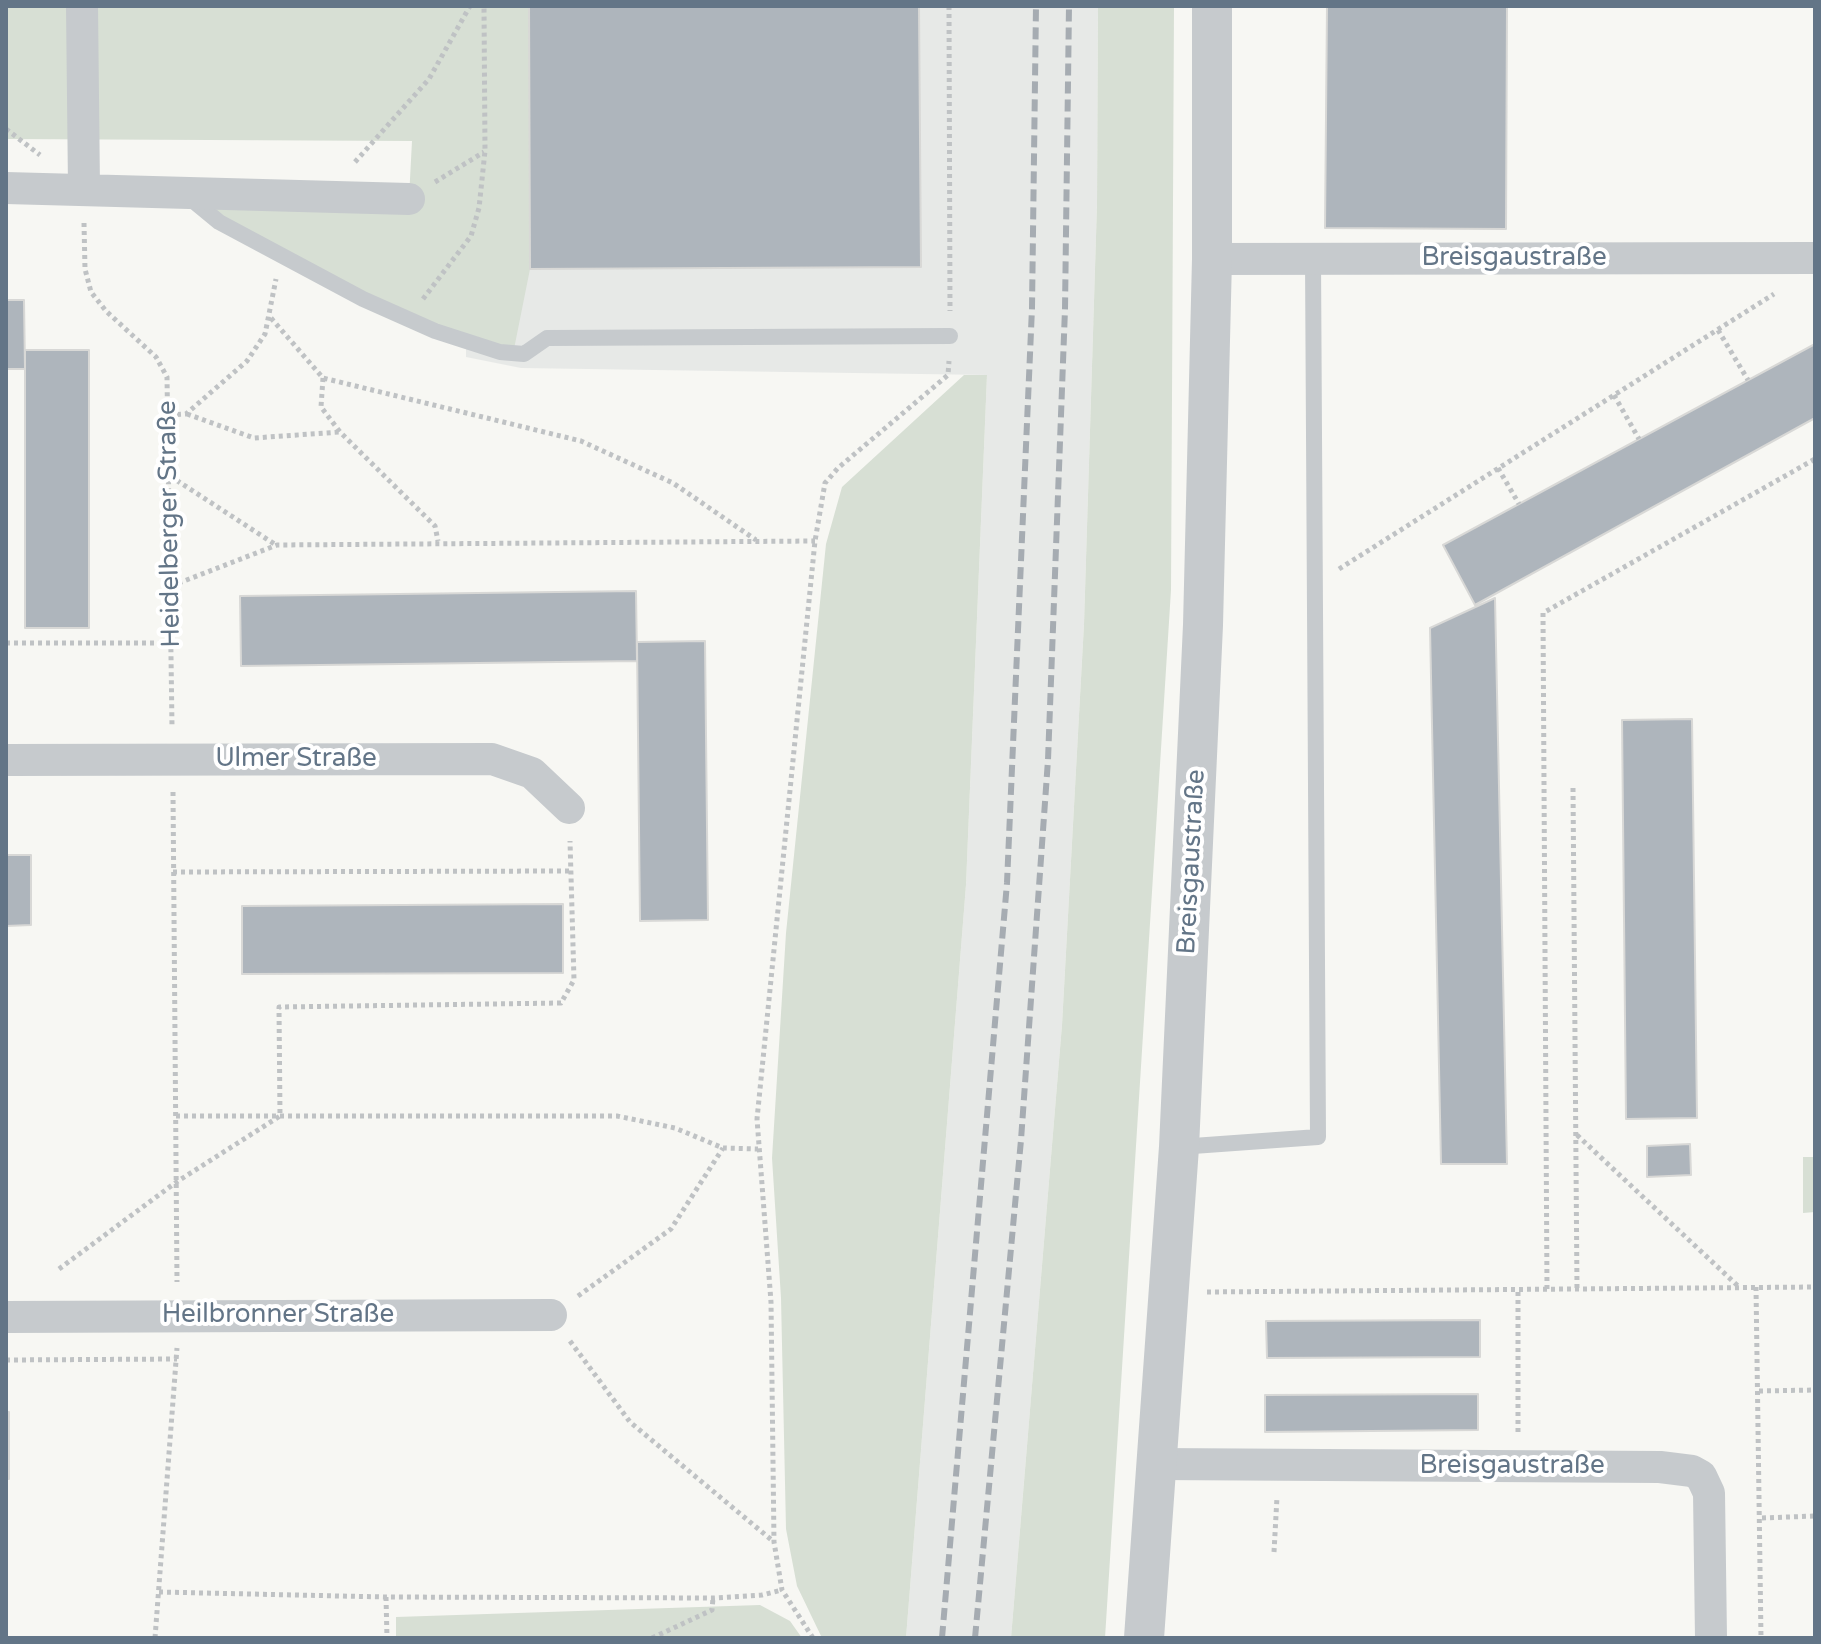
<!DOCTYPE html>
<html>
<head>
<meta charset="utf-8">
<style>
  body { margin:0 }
  #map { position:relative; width:1821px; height:1644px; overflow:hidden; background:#f7f7f3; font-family:"Varela Round",sans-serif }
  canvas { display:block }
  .frame { position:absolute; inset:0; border:8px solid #637587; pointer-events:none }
</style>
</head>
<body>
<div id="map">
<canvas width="1821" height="1644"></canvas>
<div class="frame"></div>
</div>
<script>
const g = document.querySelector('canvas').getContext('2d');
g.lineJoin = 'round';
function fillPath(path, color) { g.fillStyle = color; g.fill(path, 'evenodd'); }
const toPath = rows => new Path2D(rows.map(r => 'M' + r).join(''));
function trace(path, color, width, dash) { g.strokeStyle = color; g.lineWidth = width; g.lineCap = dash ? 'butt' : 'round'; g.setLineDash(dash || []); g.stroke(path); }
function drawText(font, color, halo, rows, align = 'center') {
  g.font = font + ' "Varela Round",sans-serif'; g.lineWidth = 8; g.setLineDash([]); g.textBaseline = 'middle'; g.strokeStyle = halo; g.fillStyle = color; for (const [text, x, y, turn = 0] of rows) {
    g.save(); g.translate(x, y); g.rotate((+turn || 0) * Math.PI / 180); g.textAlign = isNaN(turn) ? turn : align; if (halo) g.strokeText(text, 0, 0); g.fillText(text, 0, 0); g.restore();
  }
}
const built = toPath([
  [467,6,1098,6,1097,204,1084,624,1062,1025,1011,1638,906,1638,966,885,987,375,521,368,466,357]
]);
const green = toPath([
  [6,6,529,6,530,269,513,354,460,341,197,207,409,198,412,141,6,139],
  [1098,6,1174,6,1171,590,1105,1638,1011,1638,1062,1025,1084,624,1097,204],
  [964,375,987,375,966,885,906,1638,822,1638,797,1586,786,1529,781,1298,772,1158,786,933,826,544,842,487],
  [1803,1157,1815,1157,1815,1212,1803,1213],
  [760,1605,790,1621,802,1638,396,1638,396,1617]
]);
const building = toPath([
  [529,6,919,6,921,267,530,269,529,6],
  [1327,6,1507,6,1506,229,1325,228,1327,6],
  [6,300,24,300,25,369,6,369,6,300],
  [1815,344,1815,418,1475,605,1443,545,1815,344],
  [25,350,89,350,89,628,25,628,25,350],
  [636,591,637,661,241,666,240,596,636,591],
  [1495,598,1507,1164,1441,1164,1430,628,1495,598],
  [705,641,708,920,640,921,637,642,705,641],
  [1692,719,1697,1118,1626,1119,1622,720,1692,719],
  [6,855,31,855,31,925,6,926,6,855],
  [563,904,563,973,242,974,242,906,563,904],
  [1690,1144,1691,1175,1647,1177,1647,1146,1690,1144],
  [1480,1320,1480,1357,1267,1358,1266,1321,1480,1320],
  [1478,1394,1478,1430,1265,1432,1265,1395,1478,1394],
  [6,1412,9,1412,9,1479,6,1479,6,1412]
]);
const path = toPath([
  [949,6,950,311],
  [6,129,40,155],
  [355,162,429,79,470,6],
  [435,182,484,152],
  [84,223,85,269,91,292,106,311,156,357,167,377,172,726],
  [423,299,471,236,479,208,485,151,484,6],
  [271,318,323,378,581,441,673,483,756,540],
  [1718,330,1748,380],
  [323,378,321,407,340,432,435,526,438,541],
  [1614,395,1639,439],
  [187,414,254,438,340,432],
  [169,415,186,414,247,361,265,334,276,279],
  [1498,468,1519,504],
  [170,476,276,545],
  [1339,569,1774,294],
  [171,586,277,545,815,541],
  [6,643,171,643],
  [1573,788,1577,1289],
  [173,792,177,1282],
  [173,872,570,871],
  [176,1116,617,1116,675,1128,723,1148,758,1149],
  [1577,1135,1739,1287],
  [59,1269,175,1183,280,1116,279,1007,561,1003,574,980,570,841],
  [1756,1287,1761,1638],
  [1547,1289,1543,613,1815,459],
  [1207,1292,1815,1287],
  [578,1296,671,1229,723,1148],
  [570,1341,630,1422,774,1542],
  [6,1360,177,1359],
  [1759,1391,1815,1390],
  [1518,1432,1518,1289],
  [1762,1518,1815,1516],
  [1274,1552,1277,1497],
  [159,1592,386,1597,713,1598,762,1595,782,1590],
  [386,1597,387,1638],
  [155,1638,177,1348],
  [652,1638,712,1610,713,1598],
  [813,1638,782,1590,774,1542,771,1302,757,1119,815,541,825,483,838,468,948,375,949,361]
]);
const service = toPath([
  [185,194,219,222,363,299,435,331,500,352,524,354,547,338,950,336],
  [1179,1147,1318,1137,1313,259]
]);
const minor = toPath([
  [82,6,84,188],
  [6,188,409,199],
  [1212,259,1815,258],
  [6,760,492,759,532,773,569,808],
  [6,1317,551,1315],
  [1157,1464,1660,1467,1692,1471,1701,1476,1709,1493,1711,1638]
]);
const tertiary = toPath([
  [1144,1638,1179,1147,1203,625,1212,259,1212,6]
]);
const rail = toPath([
  [942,1638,1007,883,1032,308,1036,6],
  [975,1638,1021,1140,1048,760,1065,309,1069,6]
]);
const streetNames = [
  ["Breisgaustraße",1514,258],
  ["Heidelberger Straße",170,524,-91],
  ["Ulmer Straße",296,759],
  ["Breisgaustraße",1192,862,-87],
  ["Heilbronner Straße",278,1315],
  ["Breisgaustraße",1512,1466]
];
fillPath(built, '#e7e9e7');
fillPath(green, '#d7dfd4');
fillPath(building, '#aeb5bc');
trace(building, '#d8d8d6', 2);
trace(path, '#bfc2c4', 5, [4, 4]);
trace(service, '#c6cacd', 16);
trace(minor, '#c6cacd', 32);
trace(tertiary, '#c6cacd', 40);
trace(rail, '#a6acb2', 6, [12, 6]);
drawText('26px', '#637587', '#fff', streetNames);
</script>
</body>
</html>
